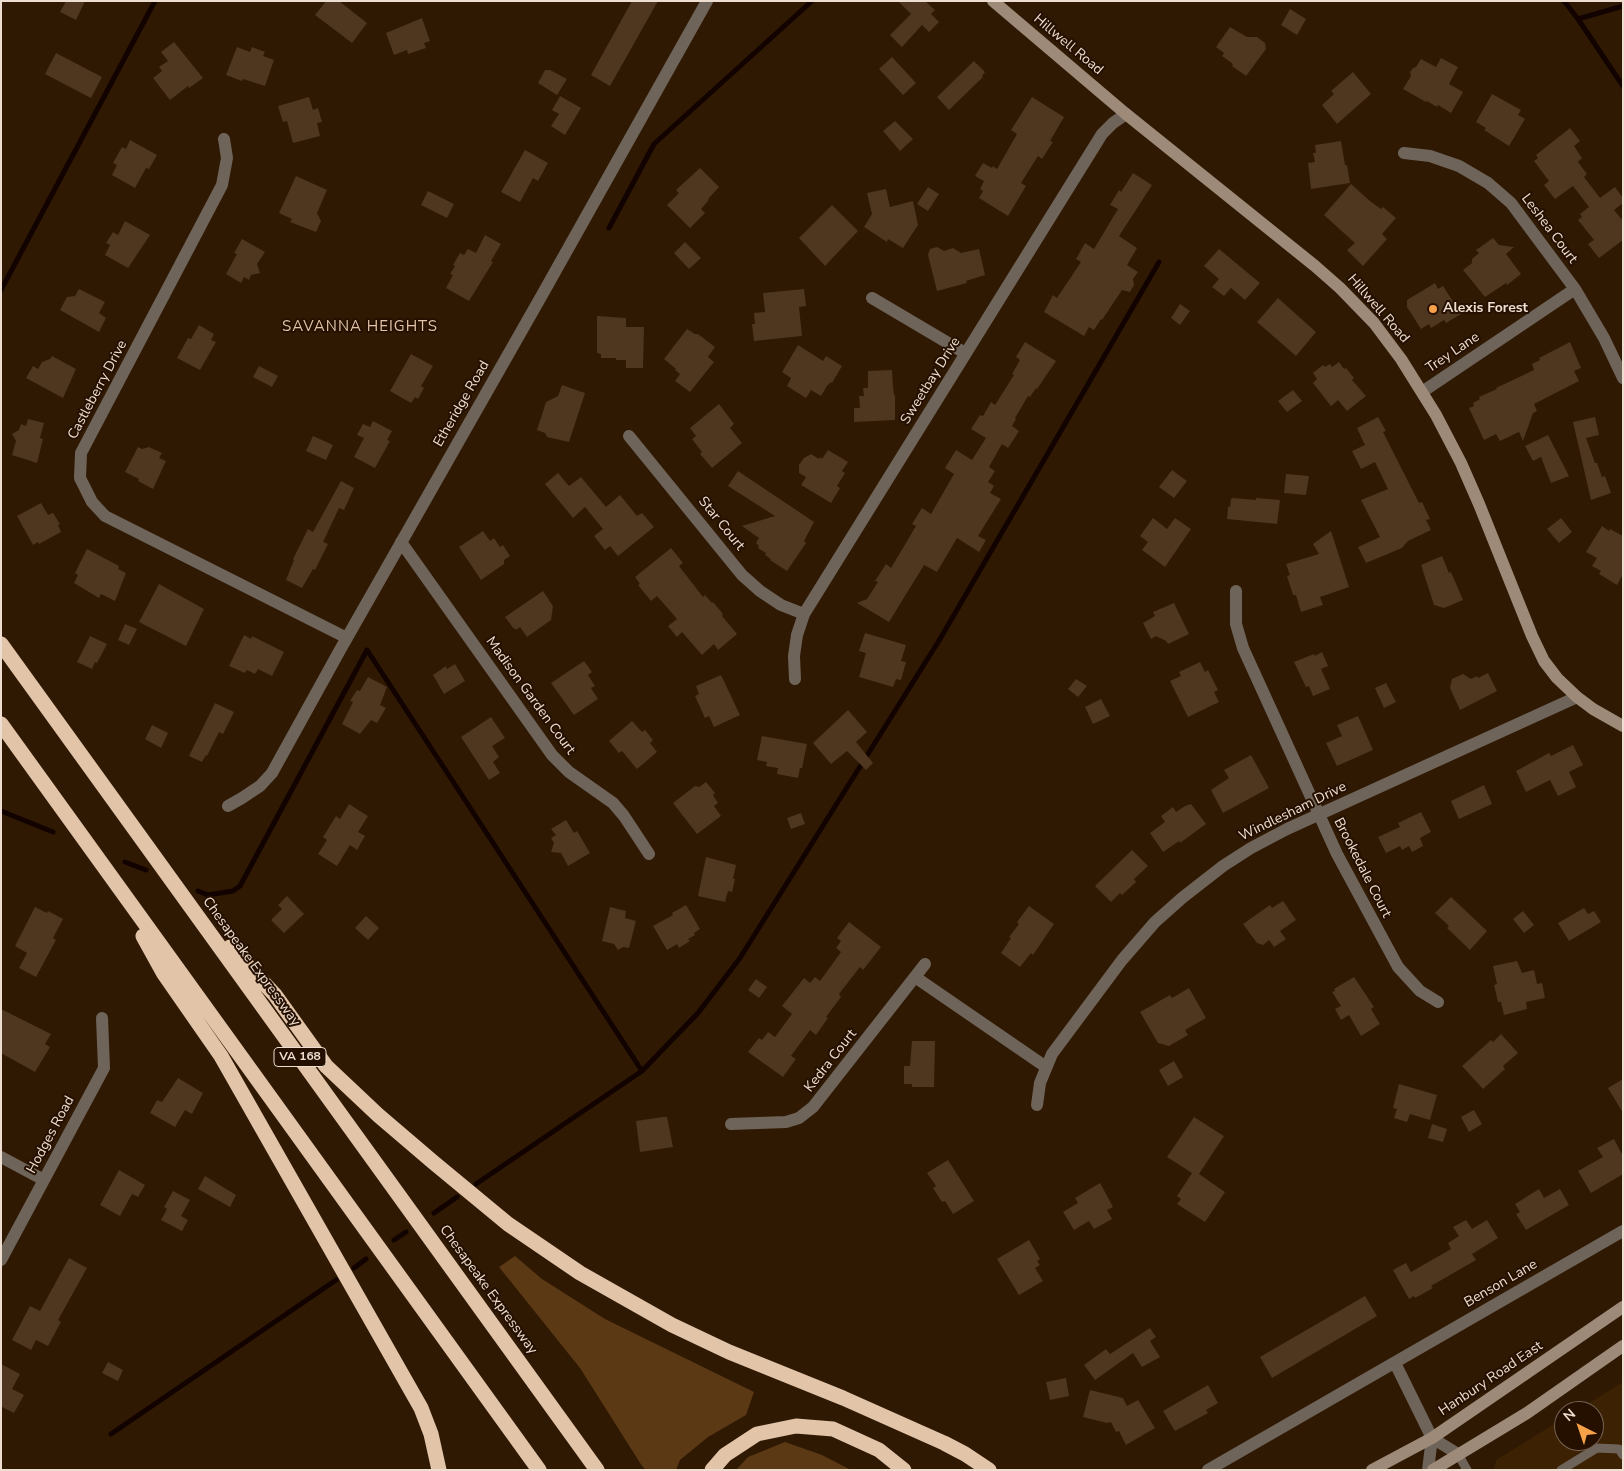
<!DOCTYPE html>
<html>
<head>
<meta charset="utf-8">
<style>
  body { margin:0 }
  #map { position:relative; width:1624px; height:1471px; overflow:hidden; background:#2f1903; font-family:"Nunito Sans",sans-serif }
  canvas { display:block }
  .frame { position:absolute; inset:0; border:2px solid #eeded1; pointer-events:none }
  .north { position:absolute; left:1554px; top:1401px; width:50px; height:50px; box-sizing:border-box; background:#251000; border:1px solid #756254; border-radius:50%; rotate:319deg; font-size:14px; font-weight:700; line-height:20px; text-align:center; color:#eeded1 }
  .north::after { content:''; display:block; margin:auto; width:18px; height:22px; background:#f7a248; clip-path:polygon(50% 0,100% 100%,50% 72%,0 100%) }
</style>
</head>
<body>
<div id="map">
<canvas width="1624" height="1471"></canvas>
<div class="frame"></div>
<div class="north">N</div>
</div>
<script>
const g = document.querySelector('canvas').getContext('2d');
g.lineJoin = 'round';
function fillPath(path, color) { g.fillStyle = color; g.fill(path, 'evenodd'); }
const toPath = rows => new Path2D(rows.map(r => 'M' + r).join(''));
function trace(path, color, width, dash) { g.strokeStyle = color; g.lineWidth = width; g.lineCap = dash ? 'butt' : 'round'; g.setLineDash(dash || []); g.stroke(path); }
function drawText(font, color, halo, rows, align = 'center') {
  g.font = font + ' "Nunito Sans",sans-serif'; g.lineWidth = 4; g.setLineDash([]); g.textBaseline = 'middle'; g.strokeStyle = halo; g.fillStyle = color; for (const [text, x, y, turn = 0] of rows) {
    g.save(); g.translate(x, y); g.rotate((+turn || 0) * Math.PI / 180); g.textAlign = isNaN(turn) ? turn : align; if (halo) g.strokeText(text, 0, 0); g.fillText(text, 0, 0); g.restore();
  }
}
const built = toPath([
  [1623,1382,1623,1470,1494,1470,1496,1460,1564,1418,1564,1441,1594,1441,1594,1411,1576,1411]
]);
const green = toPath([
  [515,1256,542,1279,605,1319,754,1392,746,1415,708,1437,680,1460,676,1470,646,1470,642,1466,580,1368,499,1267],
  [785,1442,822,1455,851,1470,736,1470,748,1457]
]);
const stream = toPath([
  [1564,1,1578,19,1623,86],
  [1578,19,1623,6],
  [609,228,654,144,812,1],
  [1,290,155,1],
  [1,811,53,832],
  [125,862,146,870],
  [198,891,208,895,233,891,240,886,367,650,642,1071],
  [476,1184,642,1071,698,1013,740,958,940,639,1159,262],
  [434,1213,457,1197],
  [394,1240,406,1232],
  [354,1268,366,1259],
  [111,1434,336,1280]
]);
const building = toPath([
  [66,1,85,1,76,20,60,12],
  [326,1,339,1,367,23,352,43,315,15],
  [632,1,658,1,610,86,591,75],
  [898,1,925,1,935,10,931,14,939,22,929,32,922,25,902,47,890,35,911,14],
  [1290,9,1306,19,1297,35,1281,25],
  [422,18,430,41,424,43,426,48,408,54,407,50,394,55,386,33],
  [1230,27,1247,37,1257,37,1265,43,1266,49,1246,76,1232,66,1233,64,1222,56,1224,53,1216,47],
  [174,42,203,78,189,88,188,86,170,100,153,78,162,71,159,67,168,61,161,52],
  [237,47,250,52,252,47,265,52,263,56,274,60,265,86,243,79,242,81,226,75],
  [56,53,102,77,91,98,45,74],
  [892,57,916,83,903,95,879,69],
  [1441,58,1458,67,1449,84,1463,92,1451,113,1438,105,1437,107,1427,101,1426,102,1403,89,1411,76,1410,72,1413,68,1416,67,1421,59,1436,67],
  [974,61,985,72,982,76,983,77,949,110,937,97],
  [545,70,550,70,567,79,557,95,538,83],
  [1353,72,1371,94,1337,124,1322,105,1334,94,1331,91],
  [1492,94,1521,110,1518,115,1525,119,1509,146,1484,130,1486,128,1476,122],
  [560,96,581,108,565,135,551,126,559,114,552,110],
  [309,97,313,110,318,108,322,122,317,123,320,136,293,143,287,121,283,122,278,106],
  [1032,97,1064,117,1050,141,1053,142,1042,159,1038,156,1021,183,1026,186,1008,216,979,198,983,191,980,189,984,181,975,176,983,163,992,168,993,166,997,169,1017,134,1011,130],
  [895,121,913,139,900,151,883,131],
  [1570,128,1580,141,1574,146,1582,158,1578,162,1587,174,1584,177,1600,198,1615,187,1623,198,1623,203,1614,210,1623,221,1623,240,1599,258,1588,244,1594,240,1578,220,1582,217,1580,214,1589,207,1573,186,1555,199,1544,185,1549,181,1534,161,1538,158,1536,155],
  [130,140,157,155,149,169,146,168,135,188,112,175,117,165,113,163,122,147,126,149],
  [1341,141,1345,165,1347,165,1350,183,1311,189,1308,163,1315,162,1313,153,1316,153,1315,145],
  [525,150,548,163,538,181,533,178,520,202,501,192],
  [700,168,719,187,709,198,708,201,701,209,705,213,690,228,667,205,679,193,676,190],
  [1133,173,1152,185,1119,236,1137,248,1127,265,1138,272,1133,279,1134,285,1130,292,1122,290,1102,320,1101,319,1094,330,1089,327,1084,336,1044,312,1053,295,1057,298,1081,262,1076,259,1085,243,1094,249,1118,209,1110,205,1119,190,1121,192],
  [296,176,327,190,317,213,321,221,316,232,290,222,292,219,279,213],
  [1351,184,1370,201,1381,209,1383,207,1396,218,1382,234,1387,239,1363,266,1347,250,1355,243,1324,215],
  [928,187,939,194,928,211,917,204],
  [886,189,890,207,913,201,918,225,903,248,888,239,887,242,864,227,872,214,867,193],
  [428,191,454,204,447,218,421,205],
  [832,205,858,231,825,266,799,238],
  [125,221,150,235,128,268,105,255,110,245,106,243,113,232,118,235],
  [485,235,501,244,491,261,493,262,469,301,446,288,453,275,450,274,455,266,453,265,460,253,464,255,468,249,476,253],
  [1493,238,1499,245,1514,247,1506,254,1521,274,1507,285,1506,283,1485,297,1463,270,1472,263,1472,259,1479,253,1476,250],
  [242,239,265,252,257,264,260,273,251,275,249,280,244,277,241,283,226,274,237,254,234,253],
  [685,242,701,258,689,269,674,253],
  [937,247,944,251,953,248,961,253,979,249,985,275,966,281,967,283,937,291,928,255,930,249],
  [1219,249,1260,283,1245,300,1231,288,1224,296,1212,287,1219,279,1204,266],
  [1435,283,1438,289,1443,286,1461,314,1446,323,1444,320,1431,328,1429,324,1421,329,1407,307,1407,300],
  [79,289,105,302,99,313,106,318,99,332,60,310,67,297,75,296],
  [804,289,806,306,799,307,802,336,754,341,752,324,755,324,754,313,765,312,763,293],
  [1278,298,1316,332,1296,356,1257,322],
  [1180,304,1190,311,1180,325,1171,318],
  [597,316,626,318,626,327,644,327,643,368,626,368,626,360,616,360,616,358,601,358,601,354,597,353],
  [199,325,214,334,211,340,216,342,200,370,177,358,188,338,191,339],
  [687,329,695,334,698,334,715,347,708,357,714,362,690,392,675,381,680,374,675,370,676,369,664,359],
  [1025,342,1056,361,1037,389,1036,388,1030,397,1028,396,1015,418,1016,419,1012,426,1019,431,1008,448,1002,444,989,467,995,471,988,482,994,486,990,493,1001,499,978,536,986,540,979,552,957,538,937,572,924,565,889,622,857,603,867,599,878,582,875,581,886,564,891,568,916,526,912,524,922,508,931,514,954,474,945,468,956,450,972,460,986,438,971,429,980,415,983,416,991,402,995,405,1014,375,1012,374,1020,360,1016,357],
  [1570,342,1581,368,1574,371,1579,381,1534,404,1537,411,1533,413,1523,441,1519,432,1500,441,1496,434,1484,440,1469,408,1474,406,1473,403,1480,399,1479,397,1497,389,1496,388,1534,370,1532,364,1540,360,1539,358],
  [798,345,823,361,826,356,842,366,832,383,831,382,827,386,821,396,811,390,806,398,787,386,791,378,782,372],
  [411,354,433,366,421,386,424,388,418,399,415,397,411,403,390,391],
  [52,356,76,369,63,398,26,378,33,366,38,369,42,362,50,359],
  [1339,362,1344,369,1346,368,1354,378,1352,380,1366,396,1347,411,1338,400,1331,406,1313,383,1317,379,1313,373,1323,365,1325,367,1330,364,1332,367],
  [259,366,278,376,272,387,253,377],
  [892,370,893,387,894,395,895,395,895,420,854,422,854,408,860,408,859,396,864,396,863,388,868,388,868,371],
  [562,385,585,393,569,442,547,437,545,433,537,430,546,402,558,396],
  [1293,390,1302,401,1287,412,1278,401],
  [719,404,734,424,730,428,742,443,712,468,700,454,702,452,692,439,696,436,690,428],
  [1378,417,1386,431,1383,432,1419,503,1422,502,1430,519,1426,520,1431,530,1408,541,1402,548,1366,563,1358,547,1380,537,1361,500,1388,489,1375,462,1361,469,1352,451,1365,445,1357,428],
  [1595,417,1599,435,1586,438,1595,463,1597,463,1602,477,1605,476,1611,493,1591,500,1573,422],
  [28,419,44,423,40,438,43,439,37,463,12,455,16,441,12,434,19,430,21,424,26,426],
  [373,421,392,431,387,440,390,441,375,468,354,457,364,438,357,435,363,424,370,427],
  [1548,435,1569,476,1551,483,1541,457,1533,461,1525,446],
  [313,436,333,445,326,460,306,451],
  [138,447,142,449,149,447,162,453,159,458,166,461,153,489,138,481,139,479,125,472],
  [828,450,848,462,842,471,845,473,837,486,840,488,831,503,801,485,806,477,799,473,799,465,804,458,811,454,819,459,820,457,822,459],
  [1172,470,1187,481,1174,498,1159,487],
  [738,471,814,522,804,541,806,543,787,571,770,560,771,559,765,555,766,553,758,548,759,546,756,543,759,538,742,526,775,516,728,486],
  [558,473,569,486,581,477,606,507,620,495,637,516,642,513,654,527,618,556,610,546,605,550,594,536,603,529,585,507,573,518,545,484],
  [1286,474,1309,476,1306,495,1284,493],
  [341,481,354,488,344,510,339,508,323,542,328,544,315,570,313,569,302,588,286,580,294,560,293,559,308,529,313,532],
  [1233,498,1256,500,1256,498,1280,500,1277,524,1227,519,1228,507,1230,507,1231,499],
  [41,503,48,515,53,513,60,524,58,525,61,532,39,544,38,542,33,545,17,516],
  [1153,518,1167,529,1175,518,1191,529,1165,567,1142,550,1148,542,1140,536],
  [1561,518,1572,532,1559,543,1547,529],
  [1602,526,1609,531,1610,529,1623,536,1623,574,1617,585,1599,574,1601,571,1592,566,1597,558,1586,552],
  [483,531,490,541,494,538,500,547,503,545,510,556,504,560,504,564,481,580,459,547],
  [1331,531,1349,587,1320,597,1323,605,1301,612,1296,595,1293,595,1287,576,1290,575,1286,564,1319,554,1313,544],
  [671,548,683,563,679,566,703,597,705,595,712,603,713,602,723,614,722,616,737,634,718,650,714,644,702,655,682,632,677,637,668,626,677,619,657,596,651,601,638,585,640,584,635,577],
  [87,549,119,566,118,569,126,573,115,601,101,594,99,598,74,583,78,575,75,573],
  [1442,556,1449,573,1451,572,1463,600,1444,608,1434,605,1421,565],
  [159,584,204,609,186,646,139,622],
  [543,591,553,606,551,620,527,637,520,627,516,630,515,628,514,629,505,617],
  [1174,603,1189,634,1168,644,1166,641,1156,636,1151,639,1143,623,1155,616,1153,612],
  [125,624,137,629,129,645,118,640],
  [865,633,906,645,901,661,906,662,901,680,896,679,893,687,859,677,866,653,859,651],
  [244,635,251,639,252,636,284,652,272,676,258,669,255,674,247,670,245,673,229,666],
  [90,636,107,644,97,663,95,662,92,669,77,662],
  [1322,652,1328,666,1321,669,1330,689,1313,696,1309,686,1306,687,1294,662,1314,654,1315,656],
  [584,661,592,672,588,675,595,686,591,688,598,699,574,715,551,683],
  [1200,662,1205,672,1208,670,1218,690,1214,692,1219,702,1188,717,1170,681,1181,676,1179,672],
  [455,664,465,681,444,694,433,675,446,666,447,669],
  [1488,673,1497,691,1460,710,1450,688,1452,679,1463,674,1471,679,1477,676,1478,678],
  [721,675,740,715,714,727,709,716,705,718,695,696,699,694,696,686],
  [368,677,387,687,380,705,386,708,377,723,371,720,360,734,342,724,353,702,350,701,357,690,360,691],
  [1076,679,1087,686,1078,697,1068,689],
  [1386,683,1396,702,1384,708,1375,688],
  [1101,699,1110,716,1093,724,1085,707],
  [215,703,234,712,223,734,219,732,207,756,206,755,202,762,189,756],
  [848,710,867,732,856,742,873,763,866,770,847,751,831,764,813,743],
  [1358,716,1373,750,1337,766,1326,743,1342,736,1337,725],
  [491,717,505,738,492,746,499,757,493,762,500,773,489,780,461,737],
  [632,721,642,732,645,730,653,740,650,743,657,752,637,769,622,751,619,753,609,741],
  [152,725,168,733,161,748,145,739],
  [762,736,807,744,802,768,800,768,798,778,777,774,778,768,766,766,767,762,757,760],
  [1573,745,1583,765,1569,772,1576,787,1558,796,1550,780,1526,792,1516,771,1549,753,1551,756],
  [1251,755,1269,788,1223,813,1211,790,1229,778,1224,770],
  [706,782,715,793,713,795,718,803,714,806,721,816,697,834,673,803,695,786,699,787],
  [1484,785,1492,804,1459,819,1451,801],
  [349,804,368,816,358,832,365,836,357,850,350,845,337,866,318,854,327,840,323,837,336,816,340,819],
  [1191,804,1206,824,1180,843,1179,841,1163,852,1150,833,1165,822,1161,816,1173,807,1176,812,1185,806],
  [1421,812,1431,832,1420,838,1423,846,1412,852,1409,846,1402,850,1400,846,1386,853,1378,837,1400,827,1398,823],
  [801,813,805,824,791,829,787,818],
  [566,820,574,833,577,831,590,853,568,866,561,853,551,852,554,843,551,838,556,835,551,829],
  [1132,850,1148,866,1134,879,1136,882,1122,895,1120,893,1111,902,1095,886],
  [706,857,736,865,733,879,735,879,732,892,728,891,725,902,698,896],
  [287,896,304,914,284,933,271,920,282,909,278,905],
  [1451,897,1487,931,1470,950,1447,928,1449,926,1435,913],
  [1283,901,1296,920,1280,931,1286,939,1274,947,1269,940,1263,945,1257,943,1243,924,1270,905,1272,908],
  [686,905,700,929,694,933,695,935,688,939,690,941,679,948,677,944,667,950,653,926,673,915,672,913],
  [1029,906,1054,924,1033,955,1031,953,1020,967,1001,953,1011,938,1009,937,1019,924,1017,922],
  [35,907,47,913,48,911,63,919,53,938,56,940,36,977,19,968,27,953,15,946],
  [610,907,626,911,625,918,636,921,629,948,623,947,618,950,614,944,602,941],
  [1584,908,1588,914,1594,911,1601,922,1569,941,1558,923],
  [1523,911,1534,925,1524,933,1513,919],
  [366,916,379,928,368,940,355,928],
  [849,922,881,947,863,970,860,967,839,994,841,997,826,1017,828,1018,816,1035,810,1030,791,1056,796,1059,783,1077,748,1052,759,1038,762,1040,768,1032,775,1037,792,1014,782,1006,804,978,810,983,815,977,820,981,841,952,836,948,841,941,837,938],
  [1517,961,1522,973,1534,970,1537,984,1542,983,1545,998,1526,1002,1527,1009,1504,1015,1501,1002,1498,1002,1494,985,1497,984,1493,966],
  [1354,977,1374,1007,1371,1009,1380,1024,1361,1036,1349,1015,1341,1020,1335,1009,1341,1006,1332,992,1335,991,1334,989],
  [756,979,767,987,759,998,748,990],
  [1189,988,1206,1018,1185,1030,1188,1035,1169,1046,1158,1043,1140,1012,1170,995,1172,998],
  [1,1009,51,1034,45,1044,50,1047,35,1072,1,1053],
  [1501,1034,1518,1053,1503,1066,1505,1069,1483,1089,1462,1066,1491,1040,1493,1042],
  [912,1041,935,1041,934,1087,912,1087,912,1084,904,1084,904,1066,910,1066],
  [1174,1061,1183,1077,1168,1086,1159,1070],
  [178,1078,203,1093,192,1114,185,1110,175,1127,150,1113,157,1100,162,1102],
  [1623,1079,1623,1113,1608,1088],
  [1399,1084,1437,1095,1430,1120,1410,1114,1407,1122,1394,1118,1397,1109,1393,1108],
  [1474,1110,1482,1124,1469,1132,1461,1117],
  [663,1117,667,1117,673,1147,640,1152,636,1121],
  [1194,1117,1224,1136,1199,1174,1225,1192,1205,1222,1177,1204,1181,1199,1177,1196,1192,1173,1167,1157],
  [1432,1124,1447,1129,1443,1142,1428,1138],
  [1614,1139,1623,1156,1623,1174,1591,1193,1578,1171,1603,1157,1597,1148],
  [948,1160,974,1201,953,1214,945,1201,942,1202,933,1188,936,1186,927,1173],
  [119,1170,145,1185,138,1197,132,1194,120,1216,100,1205],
  [205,1176,236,1195,230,1207,198,1189],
  [1100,1183,1113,1207,1107,1210,1112,1219,1094,1229,1089,1221,1074,1230,1063,1212,1078,1203,1075,1198],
  [1539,1189,1544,1198,1560,1189,1569,1205,1526,1230,1516,1214,1520,1212,1515,1204],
  [173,1191,190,1200,181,1216,188,1220,182,1231,161,1220,167,1209,164,1207],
  [1466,1220,1472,1229,1487,1220,1498,1238,1472,1254,1476,1260,1431,1286,1433,1288,1415,1298,1414,1296,1409,1299,1393,1270,1406,1263,1411,1272,1451,1249,1448,1243,1459,1236,1453,1227],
  [1029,1240,1040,1259,1037,1261,1040,1265,1035,1268,1043,1281,1019,1295,997,1259],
  [69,1258,87,1268,58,1320,61,1322,48,1346,36,1340,31,1350,12,1340,30,1306,40,1311],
  [1365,1296,1377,1316,1272,1378,1260,1357],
  [1150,1328,1156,1337,1150,1341,1160,1357,1142,1367,1133,1353,1095,1380,1084,1365,1106,1349,1110,1354],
  [108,1362,123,1370,118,1381,102,1373],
  [1,1364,20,1374,12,1389,24,1395,14,1413,2,1407,1,1409],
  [1066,1378,1069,1396,1050,1400,1046,1382],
  [1208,1385,1218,1403,1206,1410,1208,1413,1175,1431,1163,1411],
  [1090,1390,1123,1398,1127,1406,1138,1400,1155,1428,1126,1445,1119,1431,1116,1432,1111,1422,1107,1423,1083,1417]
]);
const lane = toPath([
  [1458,1454,1467,1470],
  [1561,1470,1597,1448,1619,1449,1623,1455]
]);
const street = toPath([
  [224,139,227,158,222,185,81,453,80,478,92,502,105,516,347,638],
  [1404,153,1430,156,1459,166,1488,183,1511,203,1575,289,1604,338,1623,378],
  [872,298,965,353],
  [1422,392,1575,289],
  [629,436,742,575,760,591,781,605,804,614],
  [401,542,552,755,569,772,613,803,624,816,649,854],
  [1236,591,1236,624,1243,648,1337,854,1398,967,1420,991,1438,1002],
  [795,679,794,656,797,635,804,614,1102,134,1113,123,1126,114],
  [228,806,242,798,260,786,272,773,340,650,542,295,707,1],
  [915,977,1046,1067],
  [1037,1105,1040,1083,1052,1054,1122,960,1155,922,1182,898,1223,866,1251,848,1287,829,1577,697],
  [731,1124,786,1122,799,1118,813,1107,925,964],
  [1,1157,44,1180],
  [1,1260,104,1068,102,1018],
  [1395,1363,1432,1438,1458,1454],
  [1208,1470,1623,1231],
  [1428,1470,1432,1438]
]);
const secondary = toPath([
  [993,1,1126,114,1315,266,1340,288,1374,323,1401,359,1436,415,1461,463,1479,504,1532,636,1544,661,1557,678,1577,697,1593,709,1623,726],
  [1372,1470,1432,1438,1623,1307],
  [1433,1470,1527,1413,1623,1346]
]);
const highway = toPath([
  [1,644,597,1470],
  [1,724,539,1470],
  [143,936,164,974,221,1056,421,1408,431,1434,439,1470],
  [230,947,275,995,326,1066,378,1115,433,1162,508,1224,580,1273,672,1325,729,1352,843,1398,944,1443,965,1454,989,1470],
  [712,1470,725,1455,757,1434,796,1426,833,1429,879,1450,904,1470]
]);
const markers = [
  [1433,309,5,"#f7a248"]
];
const shields = [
  [300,1057,52]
];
const shieldNames = [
  ["VA 168",300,1057]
];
const streetNames = [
  ["Hillwell Road",1068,45,40],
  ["Leshea Court",1549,229,53],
  ["Hillwell Road",1378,309,49],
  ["Trey Lane",1453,353,-34],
  ["Sweetbay Drive",931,381,-58],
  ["Castleberry Drive",98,390,-62],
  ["Etheridge Road",462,404,-60],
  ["Star Court",721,524,51],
  ["Madison Garden Court",530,696,54],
  ["Windlesham Drive",1293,812,-26],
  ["Brookedale Court",1362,868,63],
  ["Chesapeake Expressway",251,962,54],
  ["Kedra Court",831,1061,-52],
  ["Hodges Road",51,1135,-62],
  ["Benson Lane",1501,1284,-30],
  ["Chesapeake Expressway",488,1290,54],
  ["Hanbury Road East",1491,1379,-34]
];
const poiNames = [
  ["Alexis Forest",1443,309]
];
const neighbourhoodNames = [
  ["SAVANNA HEIGHTS",360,327]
];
fillPath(built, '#3c2102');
fillPath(green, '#5b3914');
trace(stream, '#120300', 5);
fillPath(building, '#4e361f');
trace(lane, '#6f6459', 9);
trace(street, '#6f6459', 12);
trace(secondary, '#9e8a79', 12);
trace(highway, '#e2c4a9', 15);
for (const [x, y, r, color] of markers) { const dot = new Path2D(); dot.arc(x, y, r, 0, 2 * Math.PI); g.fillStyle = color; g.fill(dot); trace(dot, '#251000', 2); }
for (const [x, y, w] of shields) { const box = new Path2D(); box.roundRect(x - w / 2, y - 9.5, w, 19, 4); g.fillStyle = '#251000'; g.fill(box); trace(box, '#eeded1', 1); }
drawText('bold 12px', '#eeded1', null, shieldNames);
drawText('14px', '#eeded1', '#251000', streetNames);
drawText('bold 14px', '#eeded1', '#251000', poiNames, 'left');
g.letterSpacing = '1px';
drawText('15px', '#e2c4a9', '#251000', neighbourhoodNames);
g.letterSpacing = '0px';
</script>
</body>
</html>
